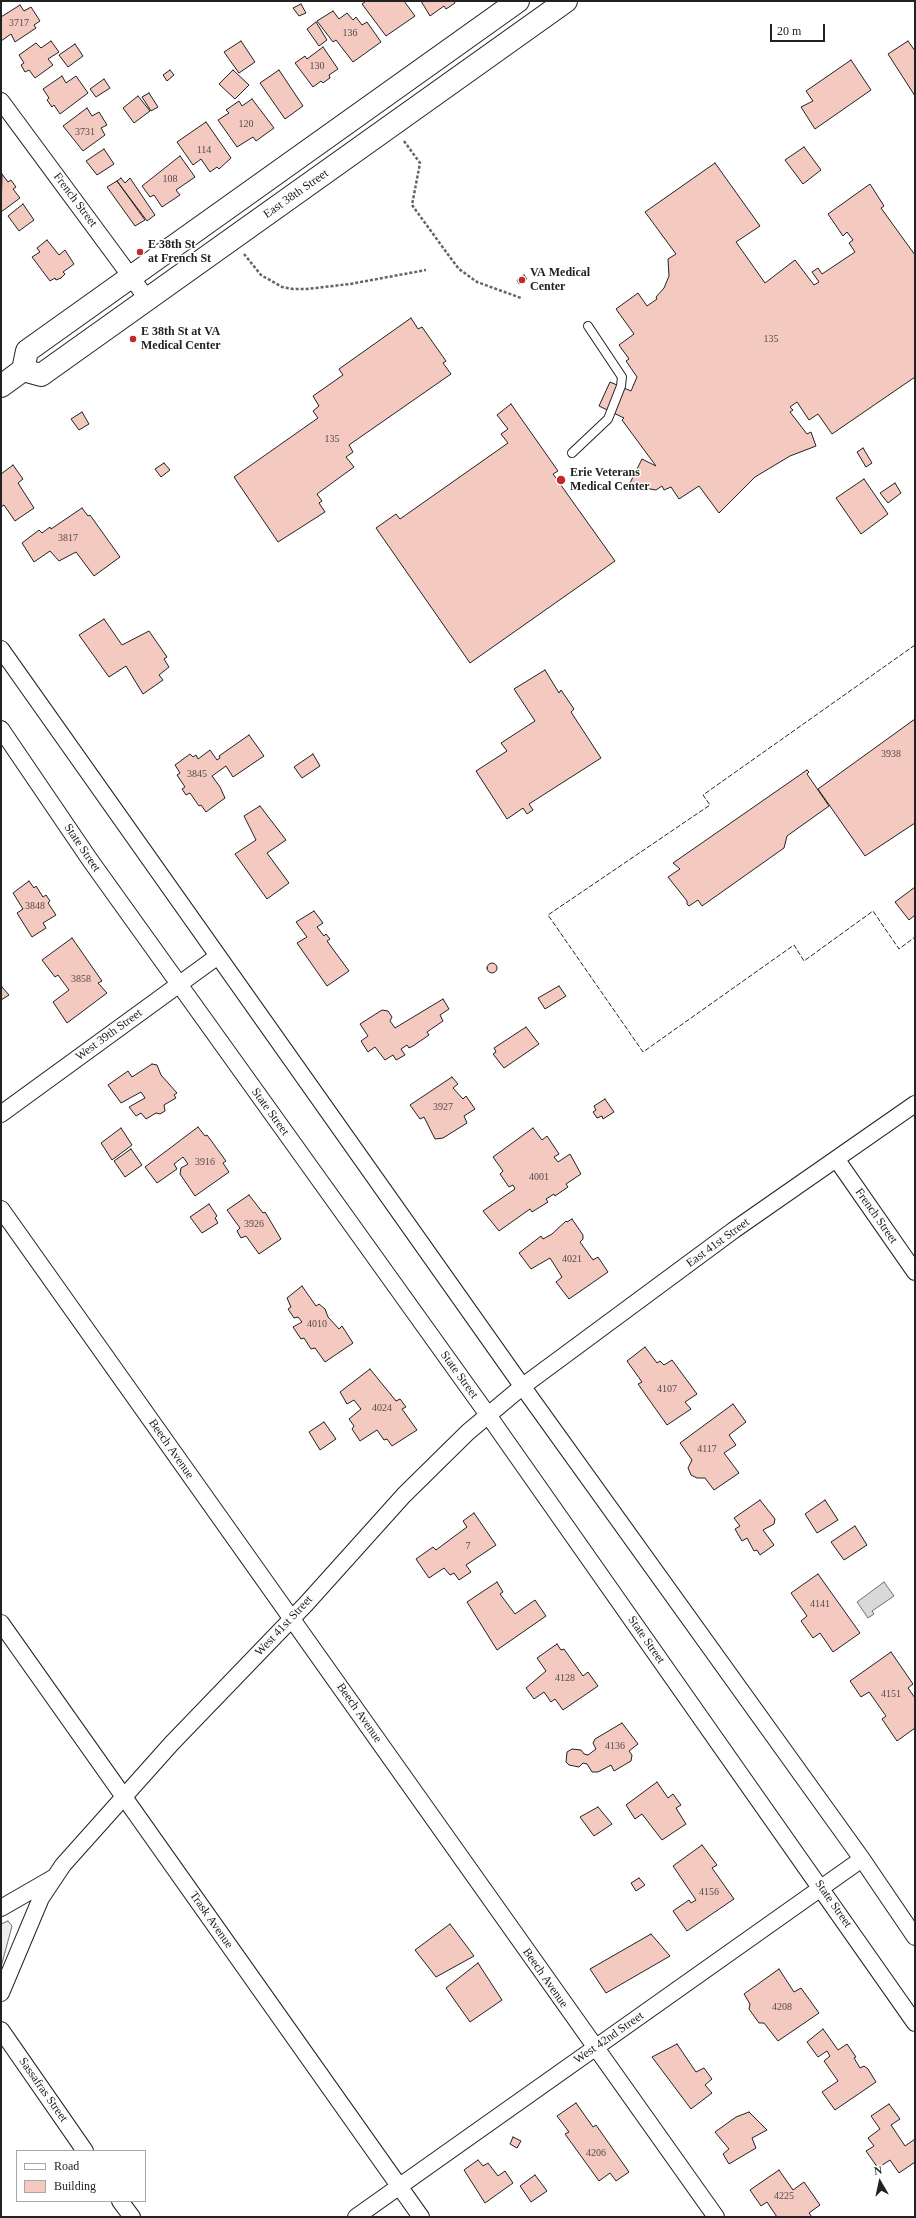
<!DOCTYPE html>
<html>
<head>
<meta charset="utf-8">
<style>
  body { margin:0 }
  #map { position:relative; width:916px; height:2218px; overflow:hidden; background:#fff; font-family:"Times New Roman",serif }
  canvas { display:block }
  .frame { position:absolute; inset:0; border:2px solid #222; pointer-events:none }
  .legend { position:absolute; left:16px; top:2150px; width:130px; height:52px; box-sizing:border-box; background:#fff; border:1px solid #a7a7a7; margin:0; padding:5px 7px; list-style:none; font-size:12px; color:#222 }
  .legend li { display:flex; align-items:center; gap:8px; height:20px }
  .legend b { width:20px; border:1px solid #a7a7a7 }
  .north { position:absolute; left:860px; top:2162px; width:40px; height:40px; -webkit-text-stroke:3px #fff; paint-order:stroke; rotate:351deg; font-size:11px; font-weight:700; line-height:16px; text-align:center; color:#222 }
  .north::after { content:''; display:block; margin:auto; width:14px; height:18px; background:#222; clip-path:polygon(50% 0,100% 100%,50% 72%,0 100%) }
  .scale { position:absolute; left:770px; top:24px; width:55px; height:18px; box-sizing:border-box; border:2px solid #222; border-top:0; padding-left:5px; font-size:12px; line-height:14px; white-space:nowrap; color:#222; -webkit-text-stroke:3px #fff; paint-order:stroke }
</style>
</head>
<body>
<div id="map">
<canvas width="916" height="2218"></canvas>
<div class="frame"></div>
<ul class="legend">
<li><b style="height:5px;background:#fff"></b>Road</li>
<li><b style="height:11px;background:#f3c9c0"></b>Building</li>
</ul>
<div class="north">N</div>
<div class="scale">20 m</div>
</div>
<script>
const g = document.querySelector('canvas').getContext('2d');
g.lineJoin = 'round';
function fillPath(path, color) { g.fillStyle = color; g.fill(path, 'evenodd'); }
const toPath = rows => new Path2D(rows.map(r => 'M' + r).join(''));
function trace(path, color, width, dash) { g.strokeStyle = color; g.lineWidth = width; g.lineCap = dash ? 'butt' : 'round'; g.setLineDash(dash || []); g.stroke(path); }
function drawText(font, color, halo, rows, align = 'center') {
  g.font = font + ' "Times New Roman",serif'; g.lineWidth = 3; g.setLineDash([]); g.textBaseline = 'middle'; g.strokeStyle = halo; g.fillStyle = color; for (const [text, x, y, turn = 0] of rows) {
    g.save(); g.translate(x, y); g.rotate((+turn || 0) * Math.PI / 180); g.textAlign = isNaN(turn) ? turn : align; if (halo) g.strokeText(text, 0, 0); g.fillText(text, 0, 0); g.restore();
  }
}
const green = toPath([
  [8,1921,12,1926,1,1967,1,1924,8,1921]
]);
const water = toPath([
  [884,1582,894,1596,872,1611,874,1614,868,1618,857,1602,884,1582]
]);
const building = toPath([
  [366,1,404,1,415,16,386,36,362,4,366,1],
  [421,1,454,1,455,3,446,9,444,6,430,16,421,1],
  [301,4,306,13,299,16,293,8,301,4],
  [20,5,24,11,31,7,40,21,34,25,36,28,15,42,11,34,1,41,1,17,20,5],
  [333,11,339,19,347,13,353,20,356,17,362,25,367,22,381,42,353,62,336,40,333,42,317,21,333,11],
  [316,22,327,40,319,46,307,29,316,22],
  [51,41,59,52,48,59,53,65,35,78,29,70,25,72,21,65,24,63,19,55,36,43,41,48,51,41],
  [241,41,255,62,239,73,224,52,241,41],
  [908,41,915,51,915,96,888,54,908,41],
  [75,44,83,56,68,67,59,55,75,44],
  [323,47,338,69,329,75,330,78,327,80,323,83,321,81,313,87,295,63,305,56,307,59,323,47],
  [851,60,871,90,815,129,801,107,813,101,806,91,851,60],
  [170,70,174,75,167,81,163,75,170,70],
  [233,70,249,85,235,99,219,84,233,70],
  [279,70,303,106,285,119,260,83,279,70],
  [62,76,66,83,76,76,88,93,60,114,54,105,52,107,47,100,49,98,43,89,62,76],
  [104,79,110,88,96,97,90,89,104,79],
  [149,93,158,107,151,111,142,97,149,93],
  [138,96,150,111,134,123,123,108,138,96],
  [252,99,274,128,256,141,253,137,237,147,218,120,229,113,226,110,239,101,242,106,252,99],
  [87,108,92,116,99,112,107,125,101,128,105,135,83,151,63,126,87,108],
  [206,122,231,158,219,169,217,167,210,172,201,159,193,165,177,142,206,122],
  [804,147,821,170,803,184,785,160,804,147],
  [104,149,114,164,97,175,86,161,104,149],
  [180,156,195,177,176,190,180,195,162,207,154,195,150,197,142,186,180,156],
  [715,163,760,226,736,242,765,283,795,260,814,285,819,282,812,272,818,268,822,274,855,252,849,243,853,240,847,232,843,236,828,214,870,184,884,206,881,208,915,255,915,377,832,434,818,414,809,420,797,402,790,407,793,410,790,412,807,434,811,432,816,446,790,456,755,477,719,513,699,486,679,499,671,487,664,490,662,486,656,490,644,488,643,490,630,483,642,459,656,466,622,420,624,418,599,406,610,382,631,391,637,377,626,361,629,359,619,345,634,334,616,309,638,293,647,306,657,299,656,297,664,288,669,276,668,259,676,254,645,212,715,163],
  [2,174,8,182,11,180,16,187,13,189,20,198,1,212,2,174],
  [121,178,125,183,130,178,155,215,147,221,117,181,121,178],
  [117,181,145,220,135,226,107,187,117,181],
  [23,204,34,220,19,231,8,216,23,204],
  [47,240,59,255,65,250,74,264,63,272,65,274,61,278,56,280,55,278,50,281,32,257,40,252,37,248,47,240],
  [524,275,527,279,519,284,517,280,524,275],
  [411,318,418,329,422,327,446,361,443,363,451,374,349,445,353,452,346,457,354,467,317,494,322,501,319,503,325,512,278,542,234,477,318,418,313,411,319,406,313,396,343,375,339,369,411,318],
  [511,404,558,471,553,474,615,561,470,663,376,528,396,514,400,519,508,443,501,434,508,429,497,415,511,404],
  [82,412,89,424,79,430,71,419,82,412],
  [863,448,872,463,866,467,857,452,863,448],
  [164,463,170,470,161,477,155,469,164,463],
  [13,465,23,479,18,483,34,508,15,521,4,505,1,507,1,474,13,465],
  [864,479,888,514,861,534,836,498,864,479],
  [895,483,901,493,888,503,880,493,895,483],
  [82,508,88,516,90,515,120,557,94,576,76,552,59,561,50,551,34,562,22,543,39,530,42,533,50,527,51,529,82,508],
  [104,619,122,645,149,631,167,657,164,659,169,667,159,675,163,680,143,694,126,666,109,677,79,635,104,619],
  [545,670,559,693,561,690,574,709,571,712,601,758,529,804,533,810,527,814,523,808,507,819,476,771,507,751,501,743,535,721,514,689,545,670],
  [915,719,915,823,865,856,818,789,915,719],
  [249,735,264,756,233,777,226,766,212,776,220,787,225,798,206,812,201,805,199,806,190,793,186,795,182,789,185,787,177,775,180,773,175,765,190,754,193,757,196,755,198,759,210,750,217,760,220,758,219,756,249,735],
  [313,754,320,766,302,778,294,767,313,754],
  [807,770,809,772,807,774,829,806,787,836,784,848,702,906,698,900,689,906,687,904,687,901,668,877,680,869,673,863,807,770],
  [260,806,286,840,267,853,289,883,267,899,235,854,256,840,244,816,260,806],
  [29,881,34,888,36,886,43,897,46,895,50,901,48,903,56,915,43,923,46,928,32,937,17,913,23,909,13,893,29,881],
  [915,887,915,915,909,920,895,902,915,887],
  [314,911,323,923,317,927,324,936,326,934,330,939,327,941,349,971,327,986,297,943,307,937,296,922,314,911],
  [72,938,102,981,98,983,107,993,67,1023,53,1002,69,990,58,975,55,977,42,960,72,938],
  '487 968a5 5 0 1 1 10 0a5 5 0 1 1-10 0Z',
  [559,986,566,996,545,1009,538,998,559,986],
  [2,987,9,995,1,1000,1,988,2,987],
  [443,999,449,1009,440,1015,443,1021,427,1032,429,1035,413,1046,409,1048,407,1045,401,1049,405,1055,396,1060,393,1055,385,1060,375,1047,368,1052,361,1041,368,1036,360,1024,382,1010,388,1011,392,1017,390,1021,395,1028,443,999],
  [526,1027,539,1044,504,1068,493,1054,496,1052,494,1048,526,1027],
  [152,1064,157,1065,161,1075,177,1093,174,1095,176,1098,164,1105,165,1111,160,1114,156,1113,146,1119,141,1113,136,1116,129,1107,145,1098,141,1092,121,1103,108,1085,128,1071,132,1077,152,1064],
  [452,1077,458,1084,453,1088,463,1099,466,1096,475,1109,464,1116,467,1123,443,1138,435,1139,424,1117,420,1119,410,1105,452,1077],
  [605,1099,614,1112,603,1119,602,1116,597,1118,593,1112,596,1110,594,1106,605,1099],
  [198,1127,205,1136,207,1135,226,1161,223,1163,229,1172,195,1196,180,1174,181,1168,188,1164,183,1157,174,1164,177,1169,157,1183,145,1167,198,1127],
  [121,1128,132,1145,112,1160,101,1143,121,1128],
  [533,1128,542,1140,547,1136,559,1154,554,1157,558,1162,570,1154,581,1174,566,1184,568,1187,555,1196,554,1194,546,1199,548,1202,532,1212,530,1209,499,1231,483,1211,515,1189,513,1185,509,1187,500,1174,503,1171,493,1157,533,1128],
  [131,1149,142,1165,125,1177,114,1161,131,1149],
  [249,1195,263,1213,265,1212,281,1239,259,1254,246,1236,241,1238,237,1231,240,1228,227,1210,249,1195],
  [209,1204,217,1216,215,1218,218,1223,202,1233,190,1217,209,1204],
  [572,1219,583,1235,583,1239,580,1242,593,1260,598,1257,608,1272,569,1299,556,1282,562,1277,550,1258,531,1269,519,1253,541,1236,543,1239,552,1234,566,1221,567,1222,572,1219],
  [302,1286,316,1306,319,1304,325,1309,328,1317,339,1329,342,1326,353,1343,325,1362,315,1348,311,1349,304,1338,301,1339,293,1327,302,1322,298,1317,294,1318,288,1309,291,1307,287,1298,302,1286],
  [645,1347,657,1363,660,1361,664,1365,672,1360,697,1394,685,1402,691,1409,667,1425,638,1384,642,1382,627,1361,645,1347],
  [370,1369,396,1401,400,1399,406,1407,402,1409,417,1430,392,1446,387,1439,384,1440,377,1430,360,1441,352,1429,354,1426,349,1419,361,1409,354,1400,347,1404,340,1392,370,1369],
  [733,1404,746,1422,729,1435,736,1445,724,1453,739,1473,714,1490,705,1478,697,1478,691,1475,688,1468,692,1460,680,1443,733,1404],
  [324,1422,336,1439,320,1450,309,1432,324,1422],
  [760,1500,775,1519,774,1524,763,1530,774,1545,760,1555,757,1550,754,1551,747,1538,742,1541,735,1529,740,1526,734,1518,760,1500],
  [825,1500,838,1520,817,1533,805,1514,825,1500],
  [474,1513,496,1545,466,1565,471,1572,459,1580,454,1573,450,1575,444,1568,429,1578,416,1559,433,1547,436,1550,467,1527,463,1521,474,1513],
  [855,1526,867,1545,844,1560,831,1542,855,1526],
  [818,1574,860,1633,833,1652,820,1633,813,1638,801,1621,807,1616,791,1593,818,1574],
  [497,1582,503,1592,500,1594,515,1614,535,1600,546,1616,497,1650,467,1602,497,1582],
  [557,1644,561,1650,564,1649,583,1676,588,1672,598,1686,563,1710,555,1699,551,1702,544,1692,534,1699,526,1688,546,1671,537,1658,557,1644],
  [891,1652,913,1684,908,1688,915,1698,915,1728,897,1741,882,1719,886,1716,869,1692,861,1697,850,1681,891,1652],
  [622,1723,638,1744,629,1751,632,1755,631,1761,614,1771,611,1765,598,1772,592,1772,587,1764,583,1763,579,1767,569,1765,566,1762,567,1752,572,1749,581,1750,584,1754,588,1755,596,1749,593,1743,595,1739,622,1723],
  [657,1782,668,1798,673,1794,681,1805,676,1808,686,1824,662,1840,642,1814,635,1819,626,1805,657,1782],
  [598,1807,612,1824,594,1836,580,1817,598,1807],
  [702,1845,717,1865,712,1868,734,1899,687,1931,673,1911,689,1900,691,1903,696,1900,673,1866,702,1845],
  [639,1878,645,1885,636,1891,631,1883,639,1878],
  [450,1924,474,1956,436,1977,415,1950,450,1924],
  [651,1934,670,1956,606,1993,590,1969,651,1934],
  [478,1963,502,2000,470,2022,446,1988,478,1963],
  [779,1969,794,1992,801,1988,819,2013,778,2041,764,2023,759,2023,749,2009,750,2004,744,1994,779,1969],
  [823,2029,838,2050,847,2044,856,2057,854,2058,860,2068,864,2066,868,2069,876,2082,835,2110,822,2092,838,2081,824,2061,830,2056,827,2051,818,2057,807,2042,823,2029],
  [677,2044,696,2072,704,2068,712,2079,705,2085,712,2093,691,2109,652,2057,677,2044],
  [576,2103,593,2127,596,2125,629,2172,616,2181,610,2173,599,2181,565,2134,569,2132,557,2116,576,2103],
  [889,2104,900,2119,891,2125,905,2146,915,2139,915,2162,899,2173,890,2160,878,2168,866,2151,874,2146,868,2138,880,2129,871,2116,889,2104],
  [749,2112,767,2130,752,2138,756,2148,729,2164,723,2154,729,2149,715,2132,736,2117,749,2112],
  [513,2137,521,2141,517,2148,510,2144,513,2137],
  [478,2160,483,2166,488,2163,498,2176,505,2171,513,2183,485,2203,464,2170,478,2160],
  [779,2170,793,2190,804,2182,820,2205,809,2213,812,2217,777,2217,767,2202,761,2206,750,2190,779,2170],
  [535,2175,547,2191,531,2202,520,2186,535,2175]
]);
const path = toPath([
  [404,141,420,163,412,205,452,260,459,269,477,282,521,298],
  [244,254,261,275,282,287,293,289,307,289,350,284,426,270]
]);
const service = toPath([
  [572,453,608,419,621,386,622,377,588,326]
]);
const minor = toPath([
  [1,101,148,300],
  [1,649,520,1383,862,1859,915,1937],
  [1,729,90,860,488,1415,915,2023],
  [1,1114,218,956],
  [837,1160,915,1272],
  [1,1209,716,2217],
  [1,1623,421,2217],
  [1,1908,53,1878],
  [1,1993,41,1898,63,1865,172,1743,306,1604,404,1495,468,1432,523,1386,615,1318,734,1230,915,1104],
  [1,2030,85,2151],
  [120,2201,132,2217],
  [356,2217,862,1859]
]);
const secondary = toPath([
  [518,1,27,351,23,370,41,375,566,1],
  [1,386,23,370]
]);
const fence = toPath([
  [915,645,703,795,710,805,548,915,643,1052,794,945,804,961,873,911,899,949,915,937]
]);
const markers = [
  [140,252,4,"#c62828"],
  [522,280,4,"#c62828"],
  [133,339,4,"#c62828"],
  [561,480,5,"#c62828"]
];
const numberNames = [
  ["3717",19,23],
  ["136",350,33],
  ["130",317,66],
  ["120",246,124],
  ["3731",85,132],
  ["114",204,150],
  ["108",170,179],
  ["135",771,339],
  ["135",332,439],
  ["3817",68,538],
  ["3938",891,754],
  ["3845",197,774],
  ["3848",35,906],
  ["3858",81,979],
  ["3927",443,1107],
  ["3916",205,1162],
  ["4001",539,1177],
  ["3926",254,1224],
  ["4021",572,1259],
  ["4010",317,1324],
  ["4107",667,1389],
  ["4024",382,1408],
  ["4117",707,1449],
  ["7",468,1546],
  ["4141",820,1604],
  ["4128",565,1678],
  ["4151",891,1694],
  ["4136",615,1746],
  ["4156",709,1892],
  ["4208",782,2007],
  ["4206",596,2153],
  ["4225",784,2196]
];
const streetNames = [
  ["East 38th Street",296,194,-35],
  ["French Street",75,200,53],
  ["State Street",82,848,56],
  ["West 39th Street",109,1035,-36],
  ["State Street",270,1112,54],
  ["French Street",876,1216,55],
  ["East 41st Street",718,1243,-36],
  ["State Street",459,1375,54],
  ["Beech Avenue",171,1449,55],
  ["West 41st Street",284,1626,-47],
  ["State Street",646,1640,55],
  ["Beech Avenue",359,1713,55],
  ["State Street",833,1904,55],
  ["Trask Avenue",211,1920,55],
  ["Beech Avenue",545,1978,55],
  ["West 42nd Street",609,2038,-35],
  ["Sassafras Street",43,2090,55]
];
const poiNames = [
  ["E 38th St",148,245],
  ["at French St",148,259],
  ["VA Medical",530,273],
  ["Center",530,287],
  ["E 38th St at VA",141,332],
  ["Medical Center",141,346],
  ["Erie Veterans",570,473],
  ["Medical Center",570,487]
];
fillPath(green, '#eee');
trace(green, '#6f6f6f', 1);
fillPath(water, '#d9d9d9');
trace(water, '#6f6f6f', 1);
fillPath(building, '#f3c9c0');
trace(building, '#222', 1);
trace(service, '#222', 10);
trace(minor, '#222', 18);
trace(secondary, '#222', 24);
trace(path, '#646464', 2.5, [3, 2]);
trace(service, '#fff', 8);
trace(minor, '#fff', 16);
trace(secondary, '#fff', 22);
trace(fence, '#222', 1, [5, 2]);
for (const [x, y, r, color] of markers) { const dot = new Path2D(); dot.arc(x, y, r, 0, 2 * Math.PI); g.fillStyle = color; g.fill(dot); trace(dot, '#fff', 1.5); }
drawText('10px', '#564c4a', null, numberNames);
drawText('12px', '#222', '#fff', streetNames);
drawText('bold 12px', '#222', '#fff', poiNames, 'left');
</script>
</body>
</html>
